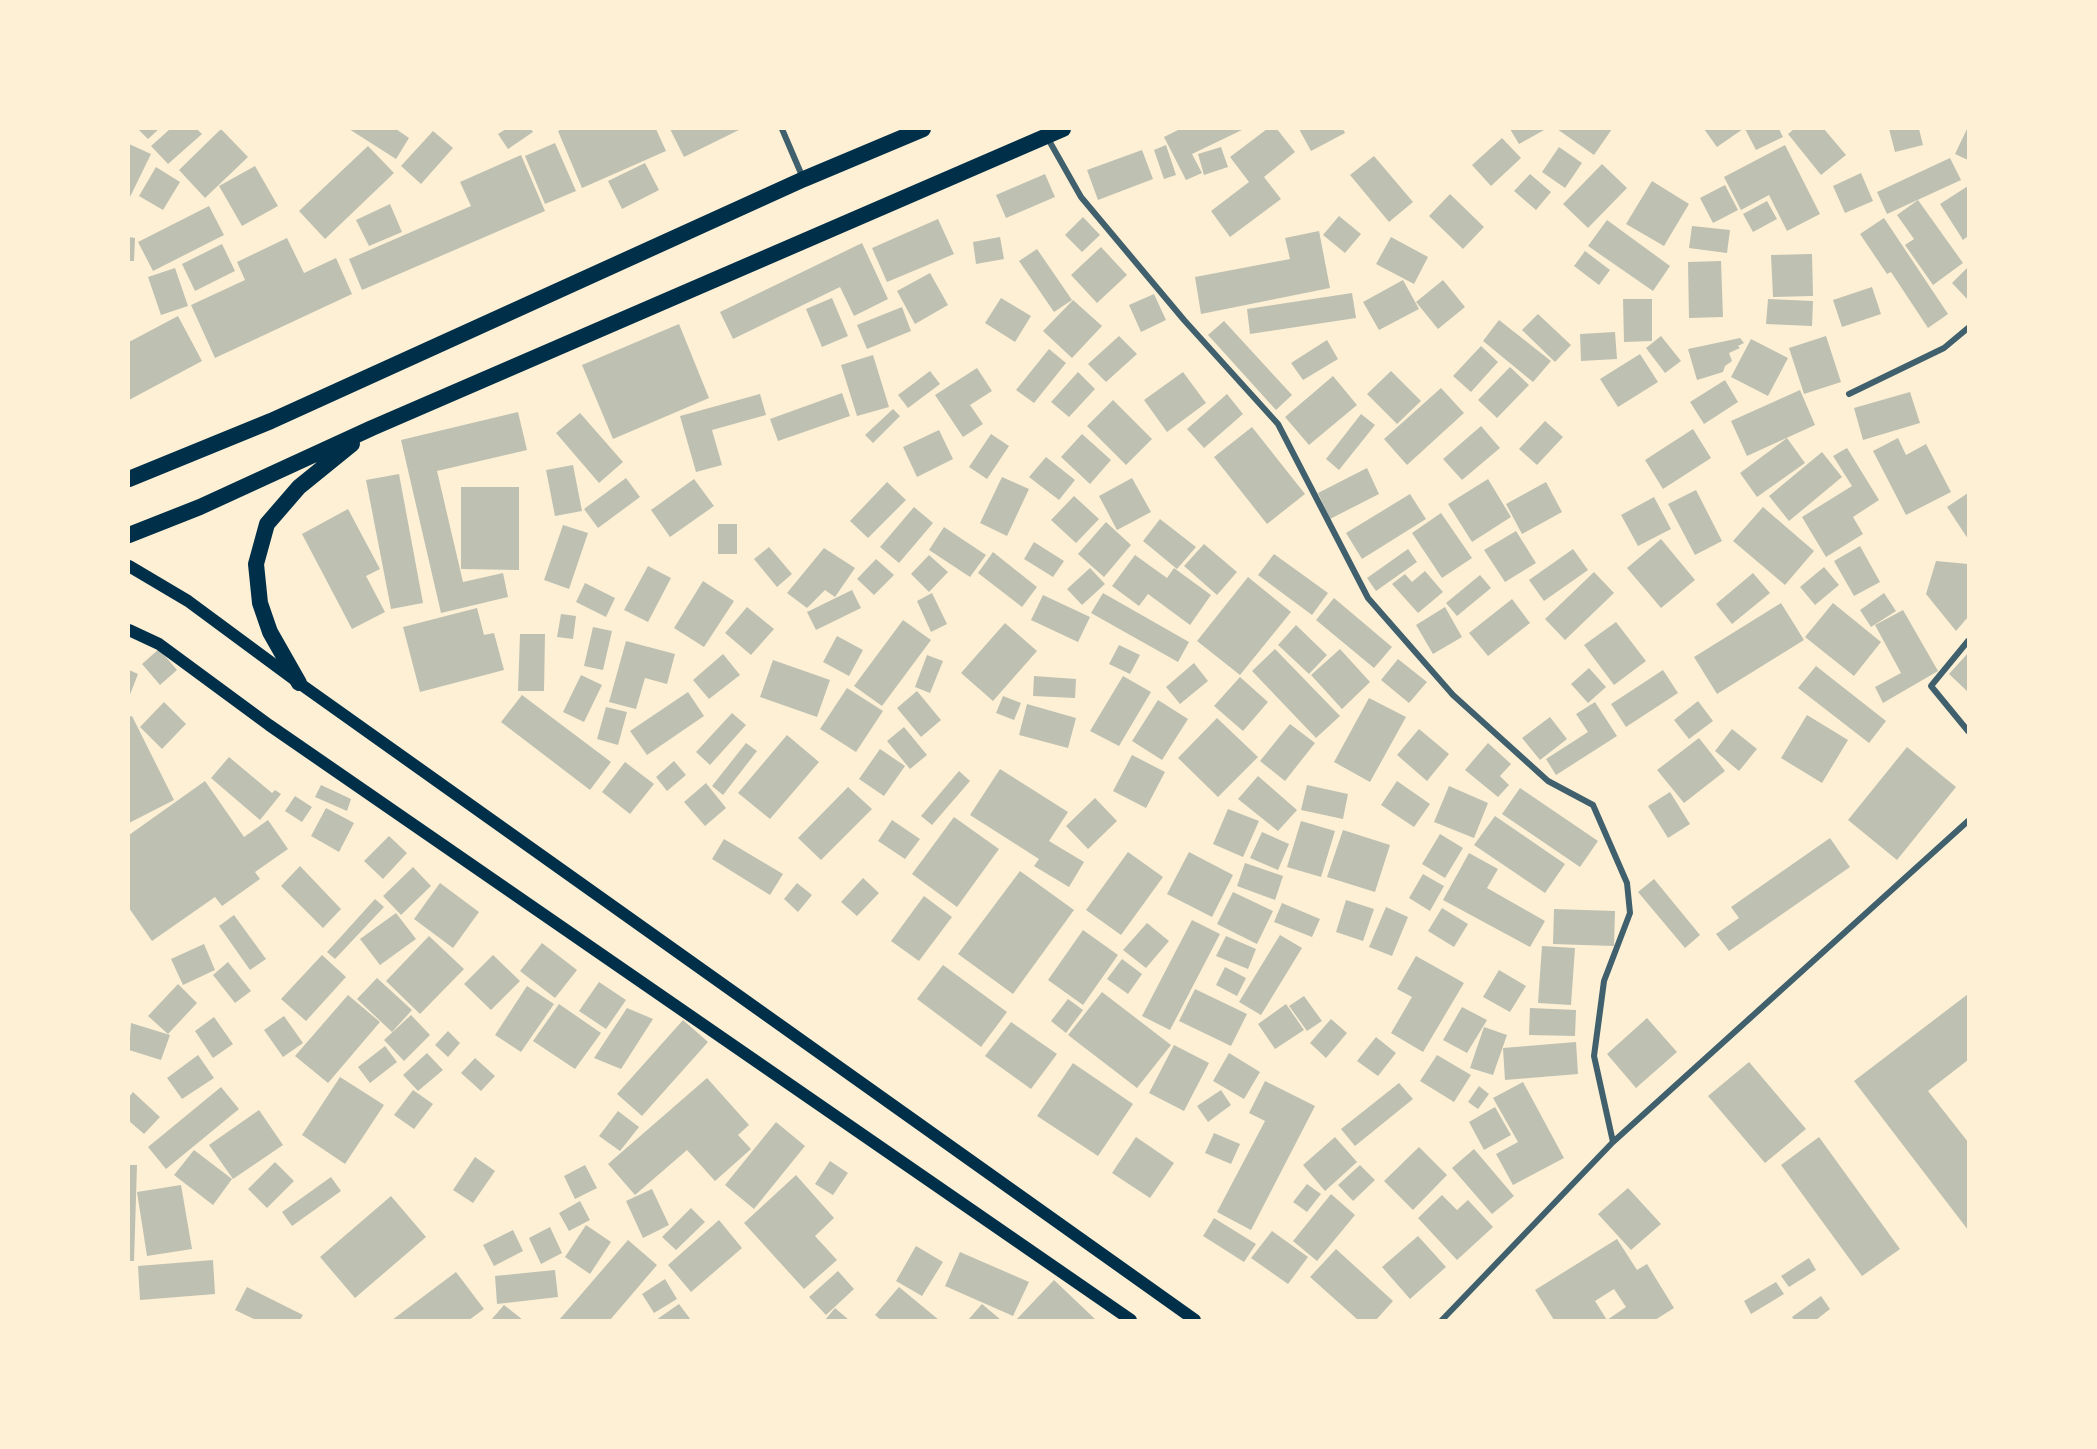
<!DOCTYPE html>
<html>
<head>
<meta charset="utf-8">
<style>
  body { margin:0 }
  #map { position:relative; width:2097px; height:1449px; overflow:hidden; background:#fdf0d5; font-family:Barlow,sans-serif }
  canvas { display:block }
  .frame { position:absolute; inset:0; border:130px solid #fdf0d5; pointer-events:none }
</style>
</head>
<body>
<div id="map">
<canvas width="2097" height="1449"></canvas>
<div class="frame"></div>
</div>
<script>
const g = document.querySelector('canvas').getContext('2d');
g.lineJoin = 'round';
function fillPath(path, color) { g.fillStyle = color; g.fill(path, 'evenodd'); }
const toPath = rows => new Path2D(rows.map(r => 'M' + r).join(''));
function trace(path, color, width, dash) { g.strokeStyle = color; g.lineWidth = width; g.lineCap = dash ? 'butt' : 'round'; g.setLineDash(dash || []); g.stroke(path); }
const building = toPath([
  [138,129,159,129,148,139],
  [170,129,197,129,202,134,168,164,151,146],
  [221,129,248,157,205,198,179,170],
  [349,129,396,129,409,138,396,159],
  [506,129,531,129,533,132,508,149,498,134],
  [562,129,656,129,666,151,582,188,558,131],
  [670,129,741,129,684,157],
  [1180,129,1244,129,1192,154,1202,173,1186,180,1164,137],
  [1267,129,1277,129,1295,152,1264,177,1281,199,1230,237,1211,211,1249,182,1230,157],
  [1299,129,1343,129,1345,133,1311,151],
  [1510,129,1546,129,1519,144],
  [1557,129,1612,129,1594,155],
  [1704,129,1743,129,1717,147],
  [1745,129,1779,129,1783,137,1756,150],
  [1794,129,1824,129,1846,155,1821,175,1788,134],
  [1889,129,1919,129,1923,145,1895,152],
  [1967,129,1968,129,1968,160,1955,154],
  [433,131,453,148,421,184,401,166],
  [1502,138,1521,158,1491,186,1472,165],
  [555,143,576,191,545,204,525,156],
  [129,144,151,154,129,199],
  [1166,145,1176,175,1164,179,1154,150],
  [1785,145,1820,214,1787,231,1769,195,1741,210,1724,177],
  [368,146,394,173,325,239,299,211],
  [1221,147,1228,167,1204,175,1198,154],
  [1559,147,1582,163,1565,188,1542,172],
  [1142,150,1153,179,1098,200,1087,170],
  [521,155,545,211,362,290,349,259,471,206,460,182],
  [1374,156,1413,202,1389,222,1350,175],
  [1950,158,1961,180,1887,214,1877,192],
  [645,163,659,190,622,209,608,181],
  [1602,164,1627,188,1588,228,1563,204],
  [255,166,278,206,242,226,219,186],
  [156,167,180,182,163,210,139,196],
  [1861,173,1873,201,1845,213,1833,186],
  [1045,174,1055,197,1006,218,996,195],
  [1530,174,1551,192,1536,210,1514,191],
  [1652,181,1689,204,1664,246,1626,224],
  [1725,185,1738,210,1713,223,1700,198],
  [1968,186,1968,236,1963,240,1940,204],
  [1450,194,1484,227,1463,249,1429,216],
  [1918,200,1963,263,1933,285,1905,245,1914,239,1897,215],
  [1767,201,1777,219,1753,232,1743,214],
  [390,204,402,232,369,246,356,220],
  [209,206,224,235,153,271,138,242],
  [1339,216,1361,234,1345,253,1323,235],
  [1083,217,1100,235,1082,252,1065,235],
  [1884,218,1948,314,1928,328,1891,272,1887,274,1860,234],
  [938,219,954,254,887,282,872,248],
  [1607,220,1670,266,1653,291,1588,246],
  [1692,226,1730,230,1727,253,1689,248],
  [1319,231,1330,288,1201,314,1195,277,1290,259,1285,238],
  [129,237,135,238,134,261,129,261],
  [1000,237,1004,259,976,264,973,242],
  [1391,237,1428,257,1414,284,1376,264],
  [287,238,304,273,336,258,352,294,215,358,191,305,245,280,237,262],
  [862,243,888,299,854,316,840,287,733,339,720,312],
  [222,244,235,271,195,291,182,264],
  [1101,247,1127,275,1097,303,1071,275],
  [1037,249,1072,300,1054,312,1019,261],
  [1585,251,1610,270,1599,285,1574,266],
  [1812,254,1813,296,1773,297,1771,255],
  [1721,261,1723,317,1689,318,1688,262],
  [1968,267,1968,300,1952,283],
  [175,268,188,306,161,315,148,277],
  [930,273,948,305,915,324,897,291],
  [1403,280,1419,309,1379,330,1363,302],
  [1443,280,1465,307,1438,329,1416,302],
  [1872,287,1881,314,1842,327,1833,300],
  [1352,293,1356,318,1250,334,1247,309],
  [1154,294,1166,320,1141,332,1129,305],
  [832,298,848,336,822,347,806,309],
  [1001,298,1031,316,1015,342,985,323],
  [1623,299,1652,299,1652,341,1624,342],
  [1768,299,1813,301,1812,326,1766,324],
  [1073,300,1102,326,1072,358,1043,331],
  [902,307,911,331,867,349,857,325],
  [1538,314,1571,345,1555,362,1522,330],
  [178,316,202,361,129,400,129,342],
  [1499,320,1551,361,1533,382,1483,341],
  [1224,321,1292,395,1276,410,1208,335],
  [679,324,709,398,613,439,582,365],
  [1615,332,1617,359,1581,361,1580,334],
  [1119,336,1137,354,1106,382,1088,364],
  [1661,336,1681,361,1665,373,1646,348],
  [1826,336,1841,382,1804,394,1789,348],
  [1740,338,1744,343,1738,346,1740,348,1729,353,1732,361,1725,366,1723,372,1697,380,1688,349],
  [1751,339,1788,358,1768,396,1731,377],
  [1327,340,1338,359,1303,380,1291,363],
  [1481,346,1498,362,1471,392,1453,376],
  [1049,349,1066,363,1034,403,1016,390],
  [1640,354,1658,382,1618,407,1600,379],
  [873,355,889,407,857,416,841,365],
  [1510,367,1529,385,1497,418,1478,400],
  [977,368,992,391,970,405,983,424,963,437,935,395],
  [930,371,940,384,908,408,898,395],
  [1391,371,1421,401,1397,424,1367,394],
  [1078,372,1095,389,1069,417,1051,402],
  [1183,372,1206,403,1167,432,1144,400],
  [1333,376,1357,405,1309,445,1285,417],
  [1725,380,1738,402,1704,424,1690,402],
  [1441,388,1464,413,1407,465,1384,439],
  [1800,390,1815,425,1747,456,1731,421],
  [1910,392,1920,423,1863,440,1854,408],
  [842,393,850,416,778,441,770,419],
  [760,394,766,415,712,430,722,465,696,472,680,416],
  [1227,394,1243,414,1204,448,1187,429],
  [1113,400,1152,439,1126,465,1087,426],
  [893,409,900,416,873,443,865,435],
  [518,412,527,450,437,471,463,582,503,573,508,597,441,613,401,440],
  [580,413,623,462,599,483,556,433],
  [1361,414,1375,425,1339,470,1326,459],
  [1545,421,1563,437,1537,465,1519,449],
  [1481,426,1500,448,1462,480,1443,459],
  [1252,427,1305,494,1267,524,1214,457],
  [1693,429,1711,458,1663,489,1645,460],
  [939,430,953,459,917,477,903,447],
  [991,434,1009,446,987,479,969,467],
  [1082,434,1111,460,1090,484,1061,457],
  [1787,438,1805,463,1757,497,1740,473],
  [1898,438,1906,455,1926,444,1951,492,1906,515,1873,451],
  [1847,448,1879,500,1853,517,1863,534,1826,557,1802,517,1852,486,1833,456],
  [1822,452,1842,477,1789,521,1769,496],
  [1046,457,1075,480,1059,500,1029,477],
  [573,465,582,511,555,516,546,470],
  [1367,468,1379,494,1330,519,1318,493],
  [399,474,423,603,391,609,366,480],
  [1002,477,1029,489,1007,536,980,523],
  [626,478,640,497,598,528,584,509],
  [1132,478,1151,512,1117,530,1099,496],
  [694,479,714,506,670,537,651,510],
  [1488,479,1511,517,1472,542,1448,504],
  [887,482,906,500,868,538,850,521],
  [1546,482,1562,512,1522,534,1506,504],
  [461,487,519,487,519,570,461,569],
  [1696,490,1722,541,1695,555,1668,504],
  [1968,493,1968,539,1947,507],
  [1410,494,1426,519,1362,559,1346,533],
  [1074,496,1099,519,1076,543,1051,520],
  [1654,497,1671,529,1638,546,1621,515],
  [914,507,933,523,899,563,880,547],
  [1763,507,1814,551,1785,585,1733,541],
  [348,509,380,569,366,576,385,612,352,629,302,534],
  [1441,513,1472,558,1442,578,1412,533],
  [1160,519,1196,547,1177,569,1143,541],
  [1106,522,1131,545,1104,577,1078,554],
  [718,524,737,524,737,554,718,554],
  [563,525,588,533,569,589,544,580],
  [944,527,986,555,970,577,929,550],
  [1516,531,1536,563,1505,582,1484,550],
  [1661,539,1695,580,1661,608,1627,568],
  [1034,542,1064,561,1053,577,1024,559],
  [1204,544,1237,572,1217,595,1184,566],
  [1860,546,1880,582,1854,596,1834,561],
  [769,547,792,574,777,587,754,559],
  [824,548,855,568,835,597,825,590,807,608,787,593],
  [1408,549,1417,562,1376,591,1367,578],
  [1573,549,1588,570,1544,601,1529,580],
  [993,552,1037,587,1022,607,978,573],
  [1274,554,1328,593,1312,615,1258,575],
  [929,555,948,572,929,592,911,574],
  [1135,555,1167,578,1174,568,1211,595,1190,625,1148,594,1139,606,1112,586],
  [876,559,894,575,874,595,857,579],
  [1936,561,1968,564,1968,617,1956,631,1926,594],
  [648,566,671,578,648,622,624,610],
  [1824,567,1839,585,1815,605,1800,587],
  [1090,568,1105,584,1082,605,1067,589],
  [1425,571,1443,592,1418,613,1392,584,1405,574,1412,582],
  [1594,572,1614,593,1565,640,1545,619],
  [1753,573,1770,593,1732,624,1716,604],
  [1480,575,1491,588,1457,616,1446,603],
  [1248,577,1291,612,1240,675,1197,641],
  [703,581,734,601,704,647,674,628],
  [585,583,615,598,606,617,576,602],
  [852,590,861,608,816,630,807,612],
  [932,593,947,624,931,632,917,601],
  [1103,593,1189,642,1178,662,1091,613],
  [1884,593,1896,611,1871,627,1860,610],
  [1043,595,1090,617,1078,642,1031,620],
  [1334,598,1392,647,1374,668,1316,620],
  [1512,599,1530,623,1488,656,1469,633],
  [1781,603,1804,640,1717,694,1694,657],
  [1833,603,1881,642,1854,676,1805,637],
  [747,607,774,629,751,655,725,633],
  [1445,607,1462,637,1433,654,1416,625],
  [477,608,484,635,494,633,504,670,420,692,403,627],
  [1903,610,1938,671,1883,703,1875,687,1901,673,1875,625],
  [561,614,576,616,573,639,557,637],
  [903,620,931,640,882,706,854,686],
  [1616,622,1646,661,1614,685,1584,645],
  [1005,623,1037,651,993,701,961,673],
  [1296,625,1327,655,1309,674,1278,645],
  [593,627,612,631,603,670,584,666],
  [520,634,545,634,544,691,518,691],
  [837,636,863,650,849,676,823,662],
  [626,641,675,654,667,684,645,678,636,709,609,702],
  [1119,645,1140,655,1130,674,1109,664],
  [159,649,177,670,160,685,142,664],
  [1275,649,1340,716,1316,738,1252,671],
  [1340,649,1370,682,1342,709,1311,675],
  [1968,653,1968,692,1949,674],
  [723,654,740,675,709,699,693,680],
  [927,655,943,661,930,693,915,687],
  [1398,659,1427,682,1409,703,1381,680],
  [773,660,830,680,817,717,760,697],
  [1194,663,1208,681,1180,704,1166,687],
  [1816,666,1886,721,1869,743,1798,688],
  [1589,668,1606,687,1588,703,1571,684],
  [129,670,138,674,129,697],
  [1663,670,1678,693,1626,727,1611,704],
  [581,675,602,685,584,722,563,712],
  [1034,676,1076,679,1075,698,1033,696],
  [1123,676,1151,692,1119,746,1090,731],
  [1240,677,1268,702,1243,731,1214,706],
  [847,688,883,711,856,752,820,729],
  [917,691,941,720,921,737,897,708],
  [688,692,704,716,647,755,630,731],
  [522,695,611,762,590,790,501,722],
  [1003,696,1021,703,1014,720,996,713],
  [1369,698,1406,717,1370,782,1334,762],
  [1158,700,1188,719,1162,760,1132,741],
  [1698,701,1713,721,1689,739,1674,720],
  [164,702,186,724,162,749,140,727],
  [1595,702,1617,736,1556,775,1546,759,1588,732,1576,714],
  [1027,704,1076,718,1068,748,1019,735],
  [606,707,627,712,618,745,597,739],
  [732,713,746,725,710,765,696,752],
  [1807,715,1848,740,1822,783,1781,758],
  [132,716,174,800,129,823,129,717],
  [1550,717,1567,739,1540,760,1522,738],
  [1217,718,1258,757,1218,797,1178,758],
  [1290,724,1315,743,1285,781,1260,761],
  [904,727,927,755,910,769,887,741],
  [1419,729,1449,754,1427,781,1397,755],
  [1732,729,1757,749,1739,771,1715,751],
  [787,735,819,762,770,819,738,793],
  [1699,738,1725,771,1684,803,1657,770],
  [746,743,757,751,723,795,712,786],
  [1488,743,1511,764,1500,776,1509,785,1498,797,1465,770],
  [1907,747,1956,787,1897,860,1848,820],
  [880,749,905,766,884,796,859,779],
  [1132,755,1165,772,1146,808,1113,791],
  [229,757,272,793,275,790,281,794,260,820,211,778],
  [674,761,686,775,667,791,656,777],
  [625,762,654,784,630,814,602,792],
  [1000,769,1068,812,1049,841,1084,862,1069,887,1034,866,1039,859,970,815],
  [959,771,970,781,932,825,921,816],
  [1258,776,1297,810,1278,831,1238,799],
  [205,781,244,837,268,820,288,849,255,872,260,879,222,906,215,897,152,941,129,908,129,835],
  [1397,781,1430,804,1414,827,1381,805],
  [706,783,726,808,705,826,684,802],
  [321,785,351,799,347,811,315,797],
  [1307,785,1348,794,1343,819,1301,810],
  [1449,786,1488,803,1474,838,1434,822],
  [848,787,872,809,821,860,798,838],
  [1520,788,1598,841,1580,867,1502,814],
  [1670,792,1690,824,1668,838,1648,806],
  [295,796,312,807,302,822,285,811],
  [1095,798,1117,821,1088,849,1066,826],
  [326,808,354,823,339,852,311,836],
  [1228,809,1259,821,1243,857,1213,844],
  [1495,816,1565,864,1545,893,1474,845],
  [954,817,999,849,957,907,912,874],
  [892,820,920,839,905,859,878,841],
  [1301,821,1335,831,1321,877,1287,867],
  [1343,830,1390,845,1375,892,1327,877],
  [1262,832,1289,844,1278,870,1250,858],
  [1440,834,1463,848,1445,878,1422,864],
  [389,836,407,853,383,879,364,861],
  [1830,838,1850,867,1729,951,1716,934,1739,918,1731,907],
  [724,839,783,874,770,895,712,859],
  [1128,852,1163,877,1121,935,1086,910],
  [1189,852,1233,875,1212,917,1167,894],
  [1469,853,1498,869,1487,888,1545,921,1530,947,1443,900],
  [1245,863,1283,876,1275,900,1237,886],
  [300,866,341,909,323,928,281,886],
  [413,867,431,886,401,915,383,896],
  [1020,871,1074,910,1013,994,958,954],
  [1423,874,1444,886,1430,911,1409,898],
  [863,878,879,893,857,916,841,902],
  [1654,879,1700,935,1685,948,1638,892],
  [440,883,479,912,453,948,414,919],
  [797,883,812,895,798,912,784,899],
  [1233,892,1273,911,1257,944,1217,924],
  [924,896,952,917,919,961,891,941],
  [375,899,384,907,335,959,327,952],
  [1346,900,1374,909,1363,941,1336,932],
  [1282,903,1320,919,1312,937,1274,922],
  [1386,907,1408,917,1392,956,1369,947],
  [1442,908,1468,924,1454,947,1428,931],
  [1554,909,1615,911,1614,946,1553,944],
  [396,913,416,939,380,965,360,939],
  [234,915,266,959,250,970,219,926],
  [1192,920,1220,934,1170,1030,1142,1016],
  [1147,923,1169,941,1146,968,1123,950],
  [1083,930,1118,955,1083,1005,1048,980],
  [1280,935,1302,948,1261,1015,1239,1002],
  [429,936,464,969,420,1014,386,981],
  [1226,936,1256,949,1248,969,1216,956],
  [542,943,577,970,555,998,520,971],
  [204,944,215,970,183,985,171,959],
  [1542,946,1575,948,1571,1005,1538,1003],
  [322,955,346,977,306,1021,281,999],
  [493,955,520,981,491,1010,464,984],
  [1416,956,1464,983,1423,1052,1391,1033,1412,997,1397,989],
  [1122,959,1142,974,1128,994,1107,979],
  [228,962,251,991,235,1003,213,975],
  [943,965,1007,1012,981,1047,917,999],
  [1225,967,1246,978,1237,996,1216,985],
  [1499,970,1526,986,1510,1012,1483,997],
  [377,978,412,1010,392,1032,357,999],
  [599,982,626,1000,606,1029,579,1011],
  [178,984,197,1003,168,1034,148,1016],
  [527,986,554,1004,521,1052,495,1035],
  [1195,989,1247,1014,1231,1046,1179,1021],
  [1102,992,1171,1045,1137,1088,1068,1035],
  [1968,994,1968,1060,1928,1091,1968,1142,1968,1230,1854,1081],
  [348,995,380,1022,328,1083,295,1056],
  [1304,996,1322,1021,1307,1031,1289,1006],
  [1068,999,1083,1010,1066,1033,1051,1021],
  [559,1004,601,1033,575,1069,533,1041],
  [1286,1004,1304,1030,1275,1049,1258,1024],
  [1462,1007,1487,1020,1467,1053,1443,1040],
  [627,1008,653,1019,621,1069,594,1058],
  [1530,1008,1576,1010,1575,1036,1529,1035],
  [411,1015,430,1035,404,1061,384,1040],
  [284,1016,303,1043,283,1057,264,1030],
  [214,1017,233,1044,213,1058,195,1031],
  [1647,1018,1677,1052,1636,1088,1607,1054],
  [1331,1019,1347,1033,1326,1058,1310,1043],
  [683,1020,708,1042,642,1116,617,1094],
  [1011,1022,1057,1054,1031,1089,985,1056],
  [131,1023,170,1035,161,1060,129,1050],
  [1484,1027,1507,1035,1493,1075,1470,1068],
  [448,1031,460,1043,448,1057,435,1045],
  [1376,1037,1396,1053,1378,1076,1357,1061],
  [1576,1042,1578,1074,1505,1080,1503,1048],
  [1174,1045,1209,1063,1184,1111,1149,1093],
  [385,1046,397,1062,370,1083,358,1067],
  [427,1053,443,1070,418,1091,403,1075],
  [1229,1053,1260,1072,1244,1099,1213,1081],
  [198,1055,214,1078,182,1099,167,1078],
  [1437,1055,1471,1075,1454,1102,1420,1081],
  [475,1058,495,1076,481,1091,461,1073],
  [1749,1062,1806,1129,1765,1163,1708,1096],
  [1073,1063,1133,1104,1098,1156,1037,1116],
  [340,1077,384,1105,345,1164,302,1135],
  [707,1078,749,1125,738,1135,751,1149,715,1181,687,1150,635,1195,608,1164],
  [1265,1081,1315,1106,1251,1230,1217,1212,1265,1121,1249,1113],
  [1523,1082,1564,1158,1513,1185,1496,1154,1518,1142,1493,1098],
  [1399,1083,1413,1099,1355,1146,1341,1129],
  [1479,1086,1489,1094,1478,1109,1468,1102],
  [221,1087,239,1109,166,1169,148,1147],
  [413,1090,433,1104,414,1129,394,1115],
  [1221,1090,1231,1105,1208,1122,1197,1106],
  [133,1092,160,1117,144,1134,129,1121,129,1097],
  [1495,1107,1511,1135,1484,1150,1469,1122],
  [259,1110,283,1145,233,1179,209,1145],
  [618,1111,639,1127,620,1151,599,1136],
  [776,1122,805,1146,754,1209,725,1185],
  [1214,1133,1240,1144,1231,1164,1205,1153],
  [1136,1137,1174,1163,1150,1198,1112,1173],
  [1335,1137,1357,1162,1325,1191,1303,1165],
  [1819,1137,1900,1249,1862,1276,1781,1165],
  [1419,1147,1447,1175,1413,1210,1384,1181],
  [1474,1149,1514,1196,1492,1214,1452,1168],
  [194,1150,232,1179,213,1205,174,1175],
  [475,1157,495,1171,473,1203,453,1190],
  [830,1161,848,1173,833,1195,815,1184],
  [275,1162,294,1181,267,1208,248,1189],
  [129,1165,137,1165,134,1261,129,1261],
  [585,1165,597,1188,575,1199,564,1176],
  [1360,1165,1375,1180,1353,1201,1338,1185],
  [796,1175,834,1218,815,1236,837,1260,804,1289,744,1223],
  [331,1177,341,1191,292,1226,282,1212],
  [1307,1184,1321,1194,1307,1212,1293,1202],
  [181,1185,192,1249,147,1256,137,1192],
  [1628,1188,1661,1224,1631,1250,1598,1214],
  [652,1189,669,1225,643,1238,626,1201],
  [1331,1194,1355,1215,1317,1261,1293,1241],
  [1442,1195,1457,1210,1468,1200,1493,1227,1457,1260,1418,1218],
  [391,1196,426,1237,355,1298,320,1257],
  [580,1201,590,1220,569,1231,559,1213],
  [691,1208,705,1222,676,1250,662,1237],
  [1214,1218,1256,1244,1244,1262,1203,1236],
  [719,1220,742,1248,691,1292,668,1265],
  [586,1225,611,1242,590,1274,565,1257],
  [550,1227,562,1253,541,1264,529,1238],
  [513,1230,523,1251,494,1266,483,1245],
  [1272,1231,1308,1257,1288,1284,1251,1258],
  [1418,1236,1446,1267,1410,1299,1382,1267],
  [1617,1239,1637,1270,1647,1264,1674,1308,1655,1320,1554,1320,1535,1290],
  [1614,1289,1626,1307,1607,1320,1595,1301],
  [628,1240,657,1265,610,1320,559,1320],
  [916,1246,943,1262,922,1296,896,1281],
  [1336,1249,1393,1301,1376,1320,1358,1320,1310,1277],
  [960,1252,1029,1282,1013,1316,945,1286],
  [1809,1258,1816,1270,1789,1287,1781,1276],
  [213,1260,215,1294,140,1300,138,1266],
  [555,1270,558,1297,497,1304,495,1276],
  [838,1271,854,1289,826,1315,809,1297],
  [456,1272,484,1309,469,1320,392,1320],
  [665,1279,677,1299,654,1313,642,1294],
  [1054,1280,1096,1320,1016,1320],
  [1776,1282,1784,1294,1751,1314,1744,1301],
  [247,1287,303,1315,300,1320,256,1320,235,1310],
  [899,1287,939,1320,881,1320,875,1315],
  [1821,1296,1830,1309,1816,1320,1794,1320,1792,1317],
  [679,1304,691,1320,656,1320],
  [982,1304,1001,1320,968,1320],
  [504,1305,523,1320,491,1320],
  [835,1308,849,1320,825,1320]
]);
const minor = toPath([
  [782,129,803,178],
  [1047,137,1081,197,1184,320,1278,424,1368,598,1453,695,1548,781,1593,805,1627,883,1630,913,1604,981,1594,1056,1613,1142],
  [1849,394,1944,348,1968,328],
  [1968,641,1931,686,1968,731],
  [1442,1320,1613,1142,1968,821]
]);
const secondary = toPath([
  [129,566,188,601,299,683,1195,1320],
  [129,630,159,644,269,725,1131,1320]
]);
const trunk = toPath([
  [129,479,271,421,804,179,923,129],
  [129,535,200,507,372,428,1063,129],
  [299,683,270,632,260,603,256,564,267,524,299,487,352,444]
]);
fillPath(building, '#bec0b2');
trace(minor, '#3f606c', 6);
trace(secondary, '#003049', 12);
trace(trunk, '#003049', 16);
</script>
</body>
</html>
